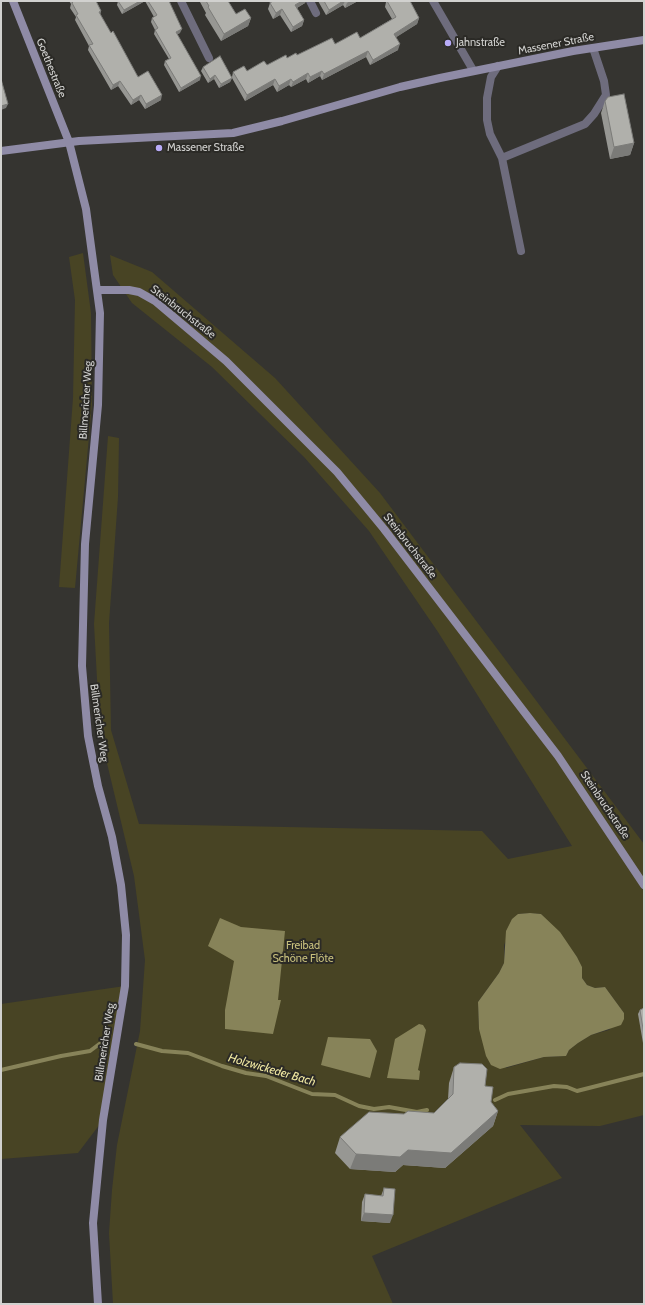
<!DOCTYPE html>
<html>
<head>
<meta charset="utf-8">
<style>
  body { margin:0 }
  #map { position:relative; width:645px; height:1305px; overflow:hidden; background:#353430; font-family:Cabin,sans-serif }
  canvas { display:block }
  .frame { position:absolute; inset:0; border:2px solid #d1d1cf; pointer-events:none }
</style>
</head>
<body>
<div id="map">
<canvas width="645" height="1305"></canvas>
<div class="frame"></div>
</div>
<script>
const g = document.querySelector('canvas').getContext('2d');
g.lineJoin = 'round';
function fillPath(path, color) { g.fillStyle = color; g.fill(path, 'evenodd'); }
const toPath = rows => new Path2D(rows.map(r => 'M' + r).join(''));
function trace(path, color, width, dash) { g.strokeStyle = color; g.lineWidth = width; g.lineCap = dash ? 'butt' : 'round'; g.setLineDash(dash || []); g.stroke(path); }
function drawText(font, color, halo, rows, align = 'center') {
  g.font = font + ' Cabin,sans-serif'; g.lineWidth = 4; g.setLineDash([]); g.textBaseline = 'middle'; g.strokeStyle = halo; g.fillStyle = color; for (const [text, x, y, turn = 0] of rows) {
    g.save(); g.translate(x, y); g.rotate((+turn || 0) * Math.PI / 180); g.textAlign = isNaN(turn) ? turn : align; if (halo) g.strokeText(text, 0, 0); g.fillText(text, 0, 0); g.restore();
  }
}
const green = toPath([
  [83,253,91,313,92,404,75,588,59,587,73,398,75,300,69,257],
  [110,255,152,272,275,378,380,493,644,844,644,1115,600,1126,520,1125,562,1178,372,1256,393,1304,113,1304,109,1233,112,1190,117,1145,140,1031,145,960,134,876,100,734,94,624,108,436,119,438,118,497,109,623,111,730,139,824,482,831,508,859,572,846,438,632,369,531,304,457,212,367,132,303,113,275],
  [530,913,541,914,569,946,577,957,582,968,582,978,587,985,595,988,605,987,624,1013,609,1030,591,1035,578,1043,569,1050,566,1056,544,1057,506,1068,479,1029,478,1002,499,973,504,963,504,945,518,914],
  [125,986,103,1120,78,1153,1,1159,1,1004]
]);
const water = toPath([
  [530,913,541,914,560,932,577,957,582,967,582,978,587,985,595,988,605,987,624,1013,624,1019,621,1025,591,1035,578,1043,569,1050,566,1056,544,1057,500,1069,491,1065,486,1056,479,1029,478,1002,499,973,504,963,506,931,512,919,518,914],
  [220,918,241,927,285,931,278,1000,281,1000,273,1034,225,1029,225,1010,234,961,208,946],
  [419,1024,423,1025,426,1030,418,1070,420,1071,419,1080,387,1078,395,1039],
  [328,1037,370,1039,377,1051,370,1078,321,1065]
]);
const stream = toPath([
  [136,1044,162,1051,188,1053,222,1066,246,1073,266,1076,312,1094,335,1095,359,1106,374,1109,389,1107,417,1112,427,1110],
  [1,1070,61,1056,90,1051,102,1042],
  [495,1100,508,1094,554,1086,567,1087,577,1091,644,1074]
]);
const lane = toPath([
  [498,66,491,77,487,98,487,120,490,134,502,158,521,251],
  [502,158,585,124,594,114,606,95,604,81,593,48]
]);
const street = toPath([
  [181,1,209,58],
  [310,1,316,13],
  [433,1,473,70]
]);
const secondary = toPath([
  [13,1,69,142,86,209,100,313,98,405,85,544,82,666,88,736,98,786,112,837,121,885,126,935,125,986,103,1120,93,1223,98,1304],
  [1,151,79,141,233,133,282,121,400,87,440,78,573,51,644,40],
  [98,290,129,290,139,292,155,301,226,361,337,472,384,529,558,756,644,885]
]);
const wall = toPath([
  [69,1,96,1,101,11,100,15,138,77,161,100,145,109,139,100,131,105,118,86,111,90,88,50,89,46,75,20,76,17,70,8,71,4],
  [118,1,169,1,180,33,177,34,200,80,179,92,164,65,165,61,169,59,154,34,155,30,151,22,152,18,154,17,145,1,122,14,117,5],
  [200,1,228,1,236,14,251,18,248,26,221,41,205,15,206,13,200,2],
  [269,1,306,1,305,3,297,8,304,20,302,26,291,32,280,15,273,19,268,9,270,3],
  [318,1,358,1,345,8,343,5,326,15],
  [386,1,410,1,419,18,417,24,396,37,398,50,370,65,366,57,322,80,320,76,308,83,306,79,291,87,289,85,277,92,273,85,245,101,232,78,230,82,219,88,214,79,208,83,201,71,203,67,232,77,233,72,247,71,267,65,287,58,335,44,360,38,392,19,385,7,386,2],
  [605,101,634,143,630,155,610,159,601,113],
  [644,1008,644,1043,643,1043,638,1014,640,1010],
  [454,1067,485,1086,491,1102,498,1111,493,1126,445,1168,403,1165,395,1172,350,1169,335,1153,340,1137,404,1114,434,1113,448,1099,449,1083],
  [384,1188,390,1223,361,1221,362,1202,365,1194,381,1196]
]);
const shadedWall = toPath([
  [140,1,145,1,122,14,124,10],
  [302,1,306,1,305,3,293,10,295,5],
  [343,1,345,1,343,5,326,15,329,10],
  [350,1,358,1,345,8,347,3],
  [282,9,280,15,273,19,276,13],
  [251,18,248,26,221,41,224,34],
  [419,18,417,24,392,40,394,34],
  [304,20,302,26,291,32,293,27],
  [182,29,180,33,174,36,176,32],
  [400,44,398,50,370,65,373,60],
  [368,51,366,57,322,80,324,74],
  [322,71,320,76,308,83,310,77],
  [308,73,306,79,291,87,293,82],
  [215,75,214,79,208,83,210,79],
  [201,76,200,80,179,92,181,88],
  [232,78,230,82,219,88,221,84],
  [275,79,273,85,245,101,247,95],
  [291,79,289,85,277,92,279,86],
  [120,81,118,86,111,90,113,85],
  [141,95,139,100,131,105,133,100],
  [162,95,161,100,145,109,146,104],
  [8,104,6,108,1,110,1,106],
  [634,143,630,155,610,159,614,147],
  [498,1111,493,1126,445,1168,403,1165,395,1172,350,1169,356,1154],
  [364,1213,393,1215,390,1223,361,1221]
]);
const building = toPath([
  [74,1,96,1,101,11,99,12,111,33,113,31,138,77,148,71,162,95,146,104,141,95,133,100,120,81,113,85,89,45,93,44,76,15,78,14,72,3,74,1],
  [118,1,140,1,124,10,118,1],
  [148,1,169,1,182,29,176,32,201,76,181,88,165,61,171,58,155,30,158,28,152,18,157,15,148,1],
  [206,1,228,1,236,14,245,9,251,18,224,34,208,7,209,6,206,1],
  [273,1,302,1,295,5,304,20,293,27,282,9,276,13,270,3,273,1],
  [324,1,343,1,329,10,324,1],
  [387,1,410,1,419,18,394,34,400,44,373,60,368,51,324,74,322,71,310,77,308,73,293,82,291,79,279,86,275,79,247,95,233,72,244,66,247,71,264,61,267,65,286,55,287,58,296,53,297,55,332,38,335,44,357,32,360,38,396,17,387,1],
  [220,56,232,78,221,84,215,75,210,79,203,67,220,56],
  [1,79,8,104,1,106,1,79],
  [624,94,634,143,614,147,605,101,608,97,624,94],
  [644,1008,644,1035,640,1010,644,1008],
  [460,1063,482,1064,487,1069,485,1086,493,1087,491,1102,498,1111,451,1153,408,1150,400,1157,356,1154,340,1137,369,1112,404,1114,408,1111,434,1113,453,1094,454,1067,460,1063],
  [384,1188,395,1189,393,1215,364,1213,365,1194,383,1196,384,1188]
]);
const markers = [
  [448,43,4,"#b8abf7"],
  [159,148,4,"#b8abf7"]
];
const poiNames = [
  ["Jahnstraße",456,43],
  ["Massener Straße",167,148]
];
const streetNames = [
  ["Massener Straße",556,44,-11],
  ["Goethestraße",51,68,68],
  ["Steinbruchstraße",183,312,38],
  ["Billmericher Weg",86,400,-86],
  ["Steinbruchstraße",410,546,52],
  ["Billmericher Weg",99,723,82],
  ["Steinbruchstraße",605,805,56],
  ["Billmericher Weg",105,1042,-81]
];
const parkNames = [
  ["Freibad",303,946],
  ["Schöne Flöte",303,959]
];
const waterNames = [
  ["Holzwickeder Bach",272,1070,16]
];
fillPath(green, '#484424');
fillPath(water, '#878359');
trace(stream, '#878359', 4);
trace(lane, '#6e6c7d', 8);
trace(street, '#6e6c7d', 8);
trace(secondary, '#8f8ba6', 8);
fillPath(wall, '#979793');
fillPath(shadedWall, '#7b7b78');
fillPath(building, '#b0b0ab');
trace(building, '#7b7b78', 1);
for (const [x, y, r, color] of markers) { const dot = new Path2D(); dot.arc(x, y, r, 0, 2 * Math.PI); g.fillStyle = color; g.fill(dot); trace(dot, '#2b2a26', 1.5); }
drawText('11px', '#d1d1cf', '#2b2a26', poiNames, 'left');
drawText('11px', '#d1d1cf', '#2b2a26', streetNames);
drawText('11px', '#c9c17d', '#2b2a26', parkNames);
drawText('italic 12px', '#efe7a1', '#2b2a26', waterNames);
</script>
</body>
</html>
